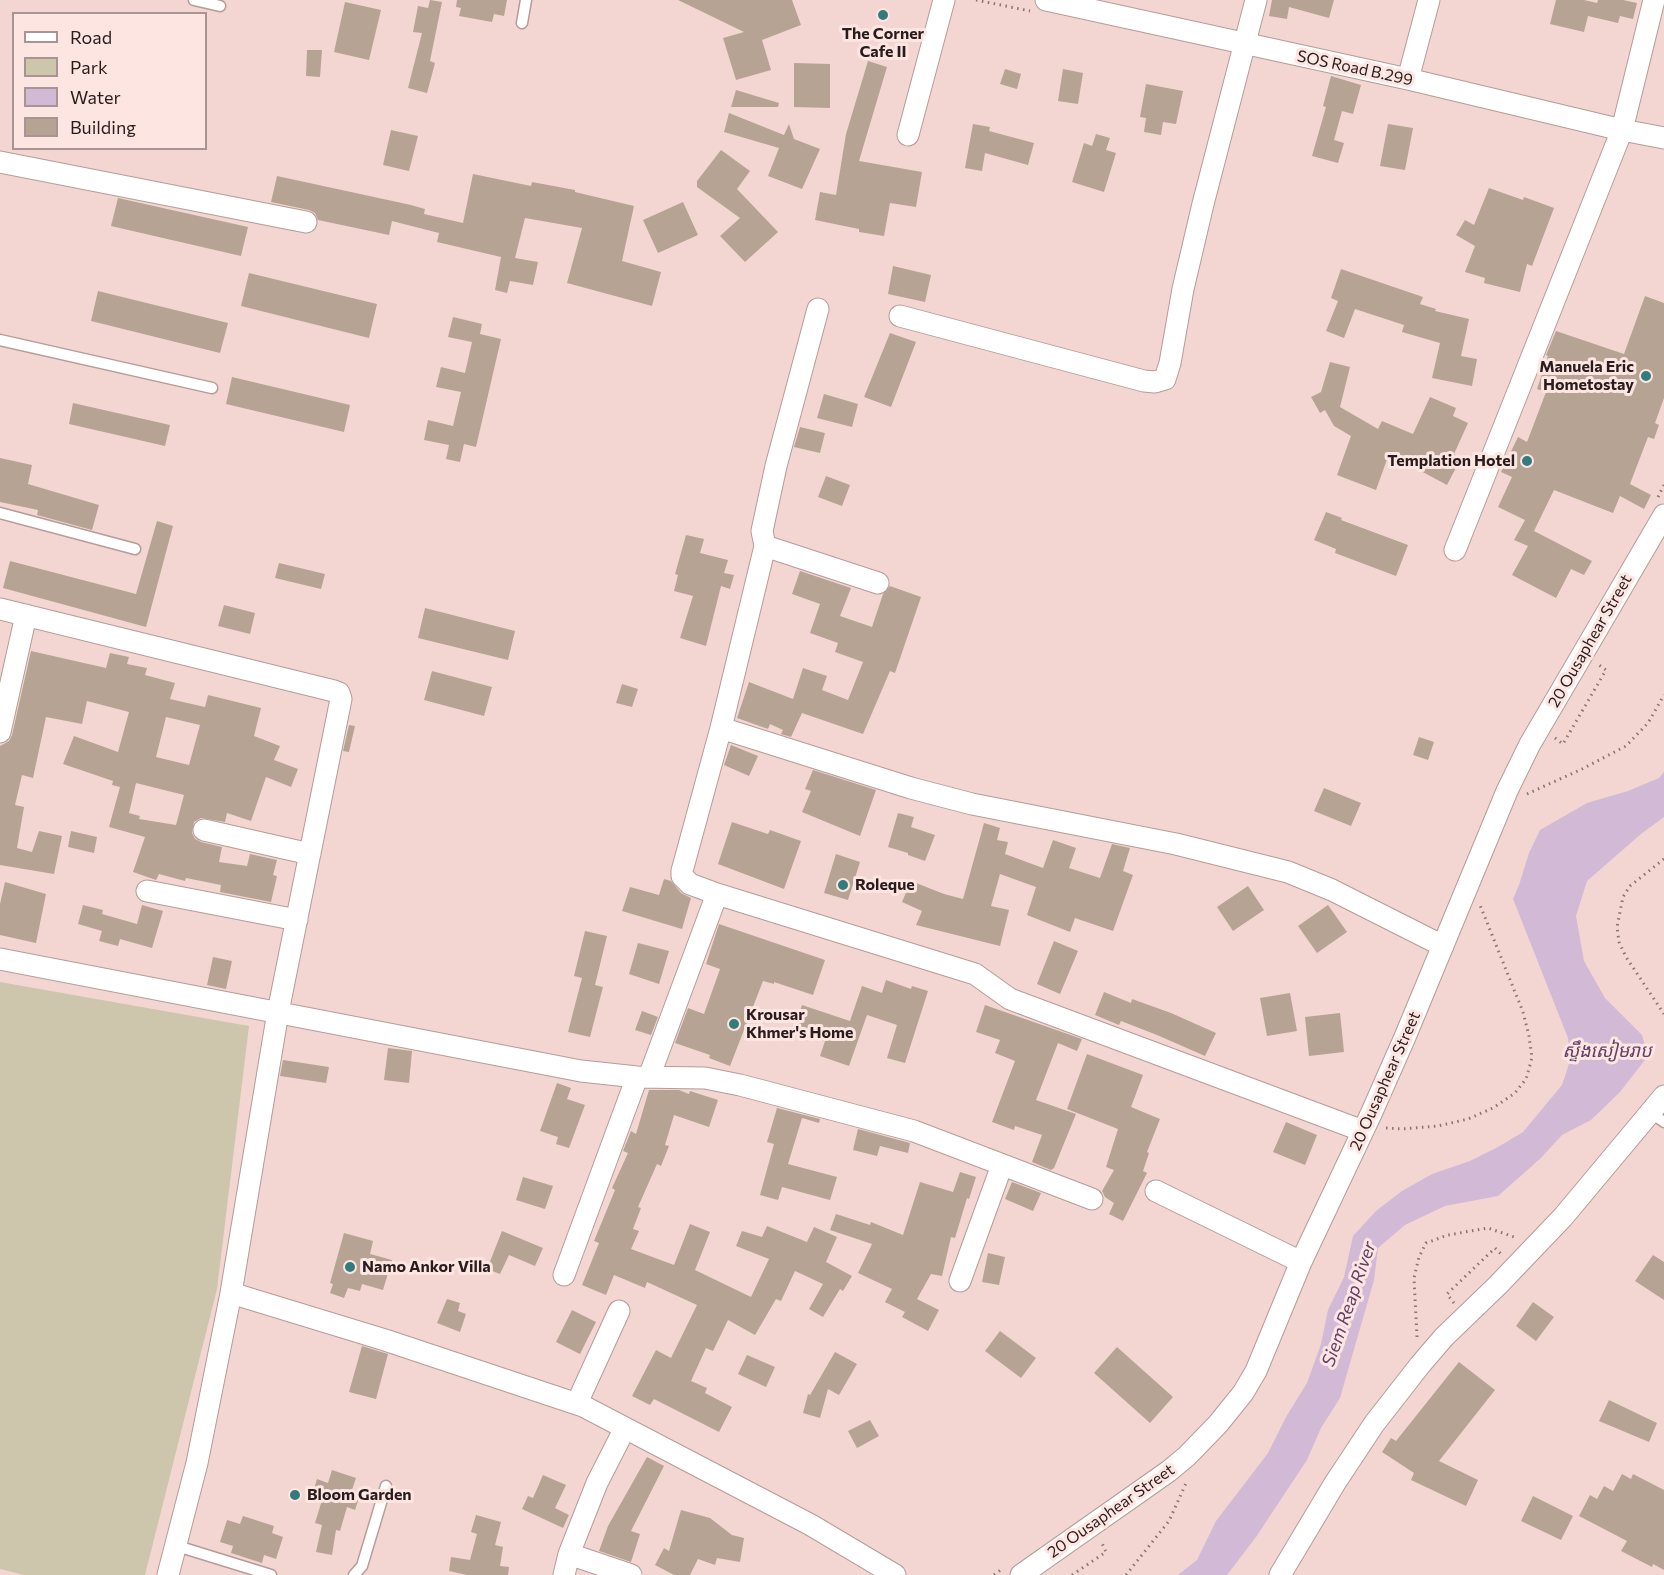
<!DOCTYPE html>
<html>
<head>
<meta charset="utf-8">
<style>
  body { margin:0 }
  #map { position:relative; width:1664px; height:1575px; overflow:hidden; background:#f3d6d2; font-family:Commissioner,sans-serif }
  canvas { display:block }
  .legend { position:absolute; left:12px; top:12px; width:195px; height:138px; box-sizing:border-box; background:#fde5e2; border:2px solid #a89593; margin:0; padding:8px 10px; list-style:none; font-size:18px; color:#281d1c }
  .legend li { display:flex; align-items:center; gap:12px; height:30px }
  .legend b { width:30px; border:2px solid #a89593 }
</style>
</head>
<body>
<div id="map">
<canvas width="1664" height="1575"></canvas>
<ul class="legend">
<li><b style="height:8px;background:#fff"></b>Road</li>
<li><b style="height:16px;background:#cdc6ac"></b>Park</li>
<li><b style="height:16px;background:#d2bad6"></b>Water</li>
<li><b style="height:16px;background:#b7a393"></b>Building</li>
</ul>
</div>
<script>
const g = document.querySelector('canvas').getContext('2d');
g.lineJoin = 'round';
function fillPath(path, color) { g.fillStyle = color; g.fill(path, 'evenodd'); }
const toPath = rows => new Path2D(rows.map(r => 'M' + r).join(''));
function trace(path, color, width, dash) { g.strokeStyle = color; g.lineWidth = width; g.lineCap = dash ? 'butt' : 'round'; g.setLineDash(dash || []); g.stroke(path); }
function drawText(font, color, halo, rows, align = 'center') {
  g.font = font + ' Commissioner,"Noto Sans Khmer",sans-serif'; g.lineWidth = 6; g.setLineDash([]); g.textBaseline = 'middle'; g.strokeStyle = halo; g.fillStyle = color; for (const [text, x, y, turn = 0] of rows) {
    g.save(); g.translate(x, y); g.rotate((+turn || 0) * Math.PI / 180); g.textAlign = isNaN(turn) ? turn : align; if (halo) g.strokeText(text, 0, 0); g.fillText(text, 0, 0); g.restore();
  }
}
const green = toPath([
  [0,982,249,1026,217,1289,145,1575,24,1575,0,1569]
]);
const water = toPath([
  [1664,772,1664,817,1641,834,1587,881,1576,916,1584,961,1605,998,1642,1035,1648,1056,1620,1092,1591,1120,1562,1135,1541,1158,1498,1196,1445,1206,1405,1225,1378,1248,1374,1280,1340,1398,1321,1428,1307,1460,1256,1537,1227,1575,1178,1575,1197,1560,1216,1521,1268,1453,1286,1417,1307,1383,1321,1344,1328,1310,1344,1277,1353,1236,1376,1211,1402,1191,1432,1174,1470,1161,1498,1147,1523,1132,1562,1085,1571,1058,1568,1038,1513,899,1519,885,1529,853,1540,830,1587,803,1628,791,1659,778]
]);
const building = toPath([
  [430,0,442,2,430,61,435,63,427,93,408,88,422,33,413,32,418,6,428,8],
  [457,0,507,0,504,16,494,14,492,22,459,16,461,8,456,7],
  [678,0,792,0,801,25,762,40,771,70,736,80,723,38,744,32],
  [1272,0,1334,0,1329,18,1289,7,1287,19,1269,16],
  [1556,0,1584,0,1597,3,1598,0,1623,0,1637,3,1633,19,1620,16,1618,23,1588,16,1584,32,1550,24],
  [345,2,381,10,369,60,334,52],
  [307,50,322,50,320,77,306,76],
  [868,61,887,67,859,161,922,172,916,207,890,203,884,236,859,232,859,229,815,220,820,192,836,195,846,134],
  [794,63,830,64,830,108,794,107],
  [1005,69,1021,74,1017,89,1000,84],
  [1063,69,1083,73,1078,104,1058,101],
  [1331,76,1361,85,1353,114,1342,111,1334,140,1344,143,1338,163,1312,156,1326,107,1323,106],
  [1146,84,1183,91,1176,124,1163,122,1161,135,1144,132,1146,118,1140,117],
  [736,90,779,103,778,107,731,107],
  [729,113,784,135,789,124,794,139,820,149,802,189,768,176,779,148,724,132],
  [973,124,990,127,989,131,1034,143,1028,165,985,153,982,171,965,168],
  [1388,124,1413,128,1405,170,1380,166],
  [391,130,418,136,409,171,383,165],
  [1096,134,1110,138,1106,150,1116,153,1104,192,1072,182,1084,143,1092,146],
  [721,150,750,171,737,189,778,232,745,262,720,236,740,218,697,187,697,181],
  [473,174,531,186,532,182,575,190,575,192,634,206,622,261,661,272,652,306,567,283,582,228,525,218,515,258,538,262,533,285,510,281,507,293,495,290,501,257,437,242,439,233,392,221,389,235,318,220,315,213,309,210,271,202,277,176,411,205,425,209,424,214,463,223],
  [1489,188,1523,200,1524,197,1554,208,1532,266,1527,264,1520,292,1484,283,1485,278,1465,272,1475,246,1456,235,1465,220,1474,225],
  [118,198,248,227,241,256,111,226],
  [683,202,698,235,658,253,643,220],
  [893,266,931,275,925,302,888,294],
  [1341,269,1423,297,1420,304,1436,309,1435,311,1469,319,1461,356,1477,359,1472,386,1432,378,1440,343,1402,332,1404,325,1355,309,1344,338,1326,331,1338,301,1331,298],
  [249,273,377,304,369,338,241,306],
  [98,291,228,323,220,353,91,321],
  [1645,296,1664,303,1664,398,1655,423,1659,425,1654,439,1648,437,1630,484,1651,495,1644,509,1620,496,1613,513,1554,490,1534,531,1592,561,1584,575,1571,569,1556,598,1512,575,1528,546,1514,540,1525,520,1498,507,1512,477,1501,472,1518,437,1527,442,1546,392,1537,389,1548,356,1546,355,1556,331,1624,354],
  [453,317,482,324,480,334,501,339,476,447,464,444,460,462,446,459,449,445,424,440,428,420,453,426,461,392,436,387,441,367,465,373,472,342,448,337],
  [890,333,916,342,891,407,864,397],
  [1330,362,1350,367,1340,407,1378,429,1382,421,1413,434,1430,397,1456,408,1453,416,1468,423,1454,454,1461,458,1447,485,1389,454,1376,490,1337,475,1351,436,1334,426,1325,410,1320,413,1311,397,1321,392],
  [232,377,350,405,344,432,226,404],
  [824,394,858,404,852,427,817,418],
  [73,403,170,425,165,446,69,424],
  [800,427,825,433,820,453,794,447],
  [0,458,32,465,28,484,99,505,92,530,37,515,38,510,0,502],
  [826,476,850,485,842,506,818,497],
  [1326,512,1342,518,1341,520,1408,545,1396,576,1335,553,1336,549,1314,540],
  [157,521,173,526,146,627,3,588,10,561,136,594],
  [686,535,704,539,700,553,728,560,724,573,734,575,730,589,721,586,706,646,680,638,693,596,674,591,678,575,675,574],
  [279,563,325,574,321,589,275,578],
  [800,571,851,588,840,616,872,627,883,594,890,586,921,597,895,673,890,671,863,734,802,713,791,737,781,734,783,730,770,724,768,729,737,718,749,682,793,699,803,668,827,676,822,690,848,700,863,662,835,652,838,643,810,633,820,604,792,594],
  [224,605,255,613,250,634,218,626],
  [425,608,515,631,508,660,418,638],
  [31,651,106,668,110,653,129,657,127,664,147,668,145,675,175,683,170,699,205,707,208,695,261,708,254,736,280,746,274,760,298,769,291,787,266,777,251,821,227,813,225,822,201,818,194,822,192,833,195,839,201,842,222,847,219,862,247,866,250,854,277,860,273,875,277,876,271,902,220,892,221,885,186,878,185,881,159,874,156,880,133,872,145,837,109,827,120,787,112,785,113,781,63,764,74,736,118,752,129,712,87,701,82,724,46,717,33,778,22,775,15,805,24,807,17,848,32,852,39,831,62,836,54,874,0,865,0,746,9,741,12,735],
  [166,717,200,725,189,765,156,757],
  [136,783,184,795,176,825,139,819,140,816,129,813],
  [432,671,492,687,484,716,424,700],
  [622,684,638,689,632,707,616,703],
  [349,725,355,726,349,752,343,751],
  [1419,737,1434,742,1428,760,1413,755],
  [731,745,758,756,749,776,724,765],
  [813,770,876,790,860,836,802,812,811,791,805,789],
  [1324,788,1361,803,1351,826,1314,811],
  [898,813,914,817,911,827,935,835,925,861,908,855,908,853,888,847],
  [732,822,768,834,770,830,801,841,784,889,718,864],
  [984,823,1000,828,997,840,1008,842,1005,854,1043,868,1053,840,1076,848,1069,868,1100,878,1112,844,1130,848,1123,871,1133,875,1113,931,1075,918,1070,932,1027,915,1036,887,1000,874,991,906,1009,910,1000,946,916,925,922,911,902,902,911,881,944,894,963,899],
  [71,831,97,837,94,853,68,847],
  [836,854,860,862,848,900,824,893],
  [664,879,671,881,681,893,691,898,682,929,622,911,630,887,659,895],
  [5,882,46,894,36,943,0,935,0,904],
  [1248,886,1264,910,1233,931,1217,907],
  [83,905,103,910,102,914,137,924,142,905,163,911,152,948,120,939,118,946,99,941,102,931,78,924],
  [1328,905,1347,932,1317,953,1298,926],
  [719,924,825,960,813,995,774,982,774,984,763,981,730,1066,709,1058,710,1055,675,1043,688,1008,704,1014,720,969,706,964],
  [585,931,607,936,595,985,603,987,590,1037,568,1032,582,978,574,976],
  [1054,941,1078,951,1060,994,1037,984],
  [638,943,669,951,659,984,629,974],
  [213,957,232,961,226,989,207,985],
  [886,980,911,989,912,986,928,991,905,1063,887,1058,897,1025,867,1015,849,1066,820,1056,825,1041,794,1031,802,1005,850,1021,862,986,882,993],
  [1104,992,1131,1003,1132,999,1171,1013,1216,1033,1205,1056,1157,1035,1121,1021,1119,1025,1095,1015],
  [1290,993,1297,1031,1267,1036,1260,998],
  [985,1005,1082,1039,1077,1051,1058,1043,1036,1100,1076,1114,1054,1168,1051,1170,1032,1162,1042,1135,1015,1126,1014,1130,992,1122,1015,1061,995,1053,1000,1040,976,1032],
  [642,1011,658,1017,651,1035,635,1030],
  [1340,1013,1344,1052,1309,1056,1305,1017],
  [388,1048,412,1051,409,1083,384,1080],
  [1087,1054,1143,1075,1131,1107,1160,1119,1147,1152,1149,1153,1143,1171,1147,1173,1123,1221,1109,1214,1114,1203,1105,1197,1102,1191,1114,1170,1106,1167,1118,1129,1067,1109],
  [283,1060,329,1067,326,1083,280,1076],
  [557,1083,571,1088,567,1099,585,1105,569,1148,556,1144,558,1137,540,1131],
  [649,1090,679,1090,689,1094,690,1091,718,1100,709,1127,674,1115,665,1145,669,1146,661,1166,657,1164,638,1207,641,1208,633,1229,639,1231,631,1249,674,1265,690,1224,710,1232,695,1270,751,1297,769,1259,736,1246,742,1231,762,1237,767,1226,807,1242,814,1227,837,1237,826,1262,852,1276,843,1291,840,1289,823,1317,809,1309,823,1284,795,1271,781,1301,776,1299,755,1335,728,1320,713,1351,706,1348,691,1381,707,1388,705,1393,732,1407,719,1432,654,1399,650,1405,632,1396,656,1350,671,1358,697,1305,647,1282,645,1288,614,1275,606,1295,582,1285,599,1243,594,1241,615,1190,612,1188,628,1153,623,1151,631,1131,636,1134],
  [777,1108,820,1119,819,1123,802,1118,788,1164,837,1177,830,1200,782,1187,778,1200,760,1195,774,1144,767,1142],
  [1286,1122,1317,1135,1305,1165,1273,1152],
  [858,1129,910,1143,908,1153,880,1146,877,1156,853,1150],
  [960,1172,976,1177,969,1199,967,1198,955,1238,951,1237,942,1276,931,1274,917,1299,939,1310,928,1331,902,1317,905,1312,885,1302,892,1289,858,1273,872,1244,830,1230,836,1214,870,1225,871,1222,903,1235,920,1182,953,1192],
  [523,1177,553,1186,545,1209,516,1200],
  [1012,1182,1041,1193,1033,1211,1005,1199],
  [502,1231,543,1248,535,1266,509,1255,500,1274,487,1269],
  [344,1233,373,1241,370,1254,392,1260,383,1290,362,1284,360,1291,348,1288,344,1298,330,1293,333,1284,330,1283],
  [988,1253,1005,1257,999,1285,982,1282],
  [1653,1255,1664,1262,1664,1300,1635,1281],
  [447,1299,460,1303,458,1311,466,1314,460,1332,437,1323],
  [1533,1302,1554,1317,1536,1341,1516,1326],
  [572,1310,596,1322,580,1354,556,1342],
  [1000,1331,1036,1358,1021,1378,985,1351],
  [362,1346,388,1354,376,1399,349,1392],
  [1117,1347,1173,1397,1150,1423,1094,1373],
  [835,1352,857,1364,839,1395,828,1389,820,1418,803,1413,808,1394,810,1395],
  [747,1355,775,1367,766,1387,738,1374],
  [1459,1362,1495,1390,1439,1461,1478,1480,1466,1506,1411,1480,1414,1473,1382,1452,1391,1438,1396,1441],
  [1609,1400,1657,1423,1649,1442,1599,1421],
  [870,1420,879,1436,857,1448,848,1431],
  [647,1457,664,1466,631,1531,640,1534,631,1562,599,1551,608,1526],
  [332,1470,356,1478,352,1490,361,1492,355,1510,347,1507,340,1531,336,1530,332,1555,316,1552,322,1525,315,1523,322,1500,312,1496,317,1479,328,1483],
  [1622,1474,1631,1479,1633,1474,1664,1490,1664,1570,1653,1564,1652,1567,1621,1551,1627,1541,1579,1516,1590,1495,1597,1499,1604,1486,1613,1491],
  [543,1475,566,1485,555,1508,569,1515,563,1528,522,1509,528,1496,533,1498],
  [1533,1496,1573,1516,1561,1540,1521,1521],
  [681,1510,710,1518,732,1535,744,1538,740,1562,717,1558,715,1565,698,1559,690,1575,674,1575,655,1565,664,1548,669,1551],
  [476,1515,501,1522,495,1545,503,1547,500,1566,509,1567,508,1575,467,1575,449,1571,451,1557,470,1560,477,1534,471,1532],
  [243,1516,274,1526,272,1533,283,1537,276,1559,264,1555,262,1563,231,1553,233,1546,220,1542,227,1520,240,1524]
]);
const path = toPath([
  [976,0,1030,11],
  [1658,497,1664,485],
  [1555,738,1563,744,1606,670,1599,665],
  [1527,794,1582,769,1626,746,1648,723,1664,695],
  [1664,859,1630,886,1623,897,1617,927,1619,942,1626,957,1664,1014],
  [1386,1128,1402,1129,1438,1126,1468,1119,1493,1108,1515,1093,1526,1079,1532,1058,1529,1036,1523,1012,1480,905],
  [1454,1303,1447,1294,1495,1248,1501,1254],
  [1417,1337,1414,1278,1419,1257,1426,1243,1448,1235,1488,1228,1517,1238],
  [994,1575,1002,1569],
  [1072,1575,1106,1552,1101,1541],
  [1126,1575,1169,1521,1187,1481]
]);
const service = toPath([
  [194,0,220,6],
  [522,23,526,0],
  [0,340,212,388],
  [0,513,135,549],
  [1651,1113,1664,1122],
  [177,1546,271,1575],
  [354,1575,362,1566,386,1486]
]);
const minor = toPath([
  [1046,0,1408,79,1622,130,1664,138],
  [1408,79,1429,0],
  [908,135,944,0],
  [0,162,306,222],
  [900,316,1144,381,1155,382,1165,379,1170,363,1183,289,1203,204,1256,0],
  [765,546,878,583],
  [1455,550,1622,130,1654,0],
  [0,609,334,691,339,693,341,699,278,1012,231,1293,197,1463,168,1575],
  [721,728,911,788,972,804,1176,844,1288,872,1332,890,1443,946],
  [0,732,26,615],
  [204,830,310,854],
  [147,891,297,920],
  [717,894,975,974,1010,999,1363,1131],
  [0,959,581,1071,637,1077,705,1078,740,1085,914,1131,1092,1199],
  [649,1077,717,894,690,884,682,876,682,871,721,728,765,546,762,531,776,466,818,309],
  [1156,1191,1301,1262],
  [564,1275,637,1077],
  [960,1281,1002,1165],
  [231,1293,385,1340,583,1406,811,1525,895,1575],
  [577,1403,619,1311],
  [569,1554,597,1483,625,1428],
  [564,1575,569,1554,631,1575],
  [1021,1575,1169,1471,1187,1456,1218,1424,1243,1393,1256,1371,1301,1262,1371,1114,1405,1037,1507,791,1530,744,1664,515],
  [1280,1575,1335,1483,1374,1424,1420,1365,1444,1337,1498,1285,1563,1217,1664,1096]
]);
const markers = [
  [883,15,6,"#337c7d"],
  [1646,376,6,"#337c7d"],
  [1527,461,6,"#337c7d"],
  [843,885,6,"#337c7d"],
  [734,1024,6,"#337c7d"],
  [350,1267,6,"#337c7d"],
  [295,1495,6,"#337c7d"]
];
const poiNames = [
  ["The Corner",883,34,"center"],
  ["Cafe II",883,52,"center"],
  ["Manuela Eric",1634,367,"right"],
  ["Hometostay",1634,385,"right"],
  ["Templation Hotel",1515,461,"right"],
  ["Roleque",855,885],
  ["Krousar",746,1015],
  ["Khmer's Home",746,1033],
  ["Namo Ankor Villa",362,1267],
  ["Bloom Garden",307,1495]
];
const streetNames = [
  ["SOS Road B.299",1355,68,12],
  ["20 Ousaphear Street",1590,641,-60],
  ["20 Ousaphear Street",1385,1081,-66],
  ["20 Ousaphear Street",1111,1511,-35]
];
const waterNames = [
  ["ស្ទឹងសៀមរាប",1607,1051],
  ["Siem Reap River",1349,1304,-71]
];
fillPath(green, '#cdc6ac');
fillPath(water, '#d2bad6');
fillPath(building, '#b7a393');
trace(service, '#b69b97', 13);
trace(minor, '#b69b97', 23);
trace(path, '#887572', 3, [1.5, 4.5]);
trace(service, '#fff', 10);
trace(minor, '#fff', 21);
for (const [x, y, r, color] of markers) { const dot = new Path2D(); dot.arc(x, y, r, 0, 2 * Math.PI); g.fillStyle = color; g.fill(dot); trace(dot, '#fde5e2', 2); }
drawText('bold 16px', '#281d1c', '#fde5e2', poiNames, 'left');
drawText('16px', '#281d1c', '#fde5e2', streetNames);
drawText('italic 18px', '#624169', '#fde5e2', waterNames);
</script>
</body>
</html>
